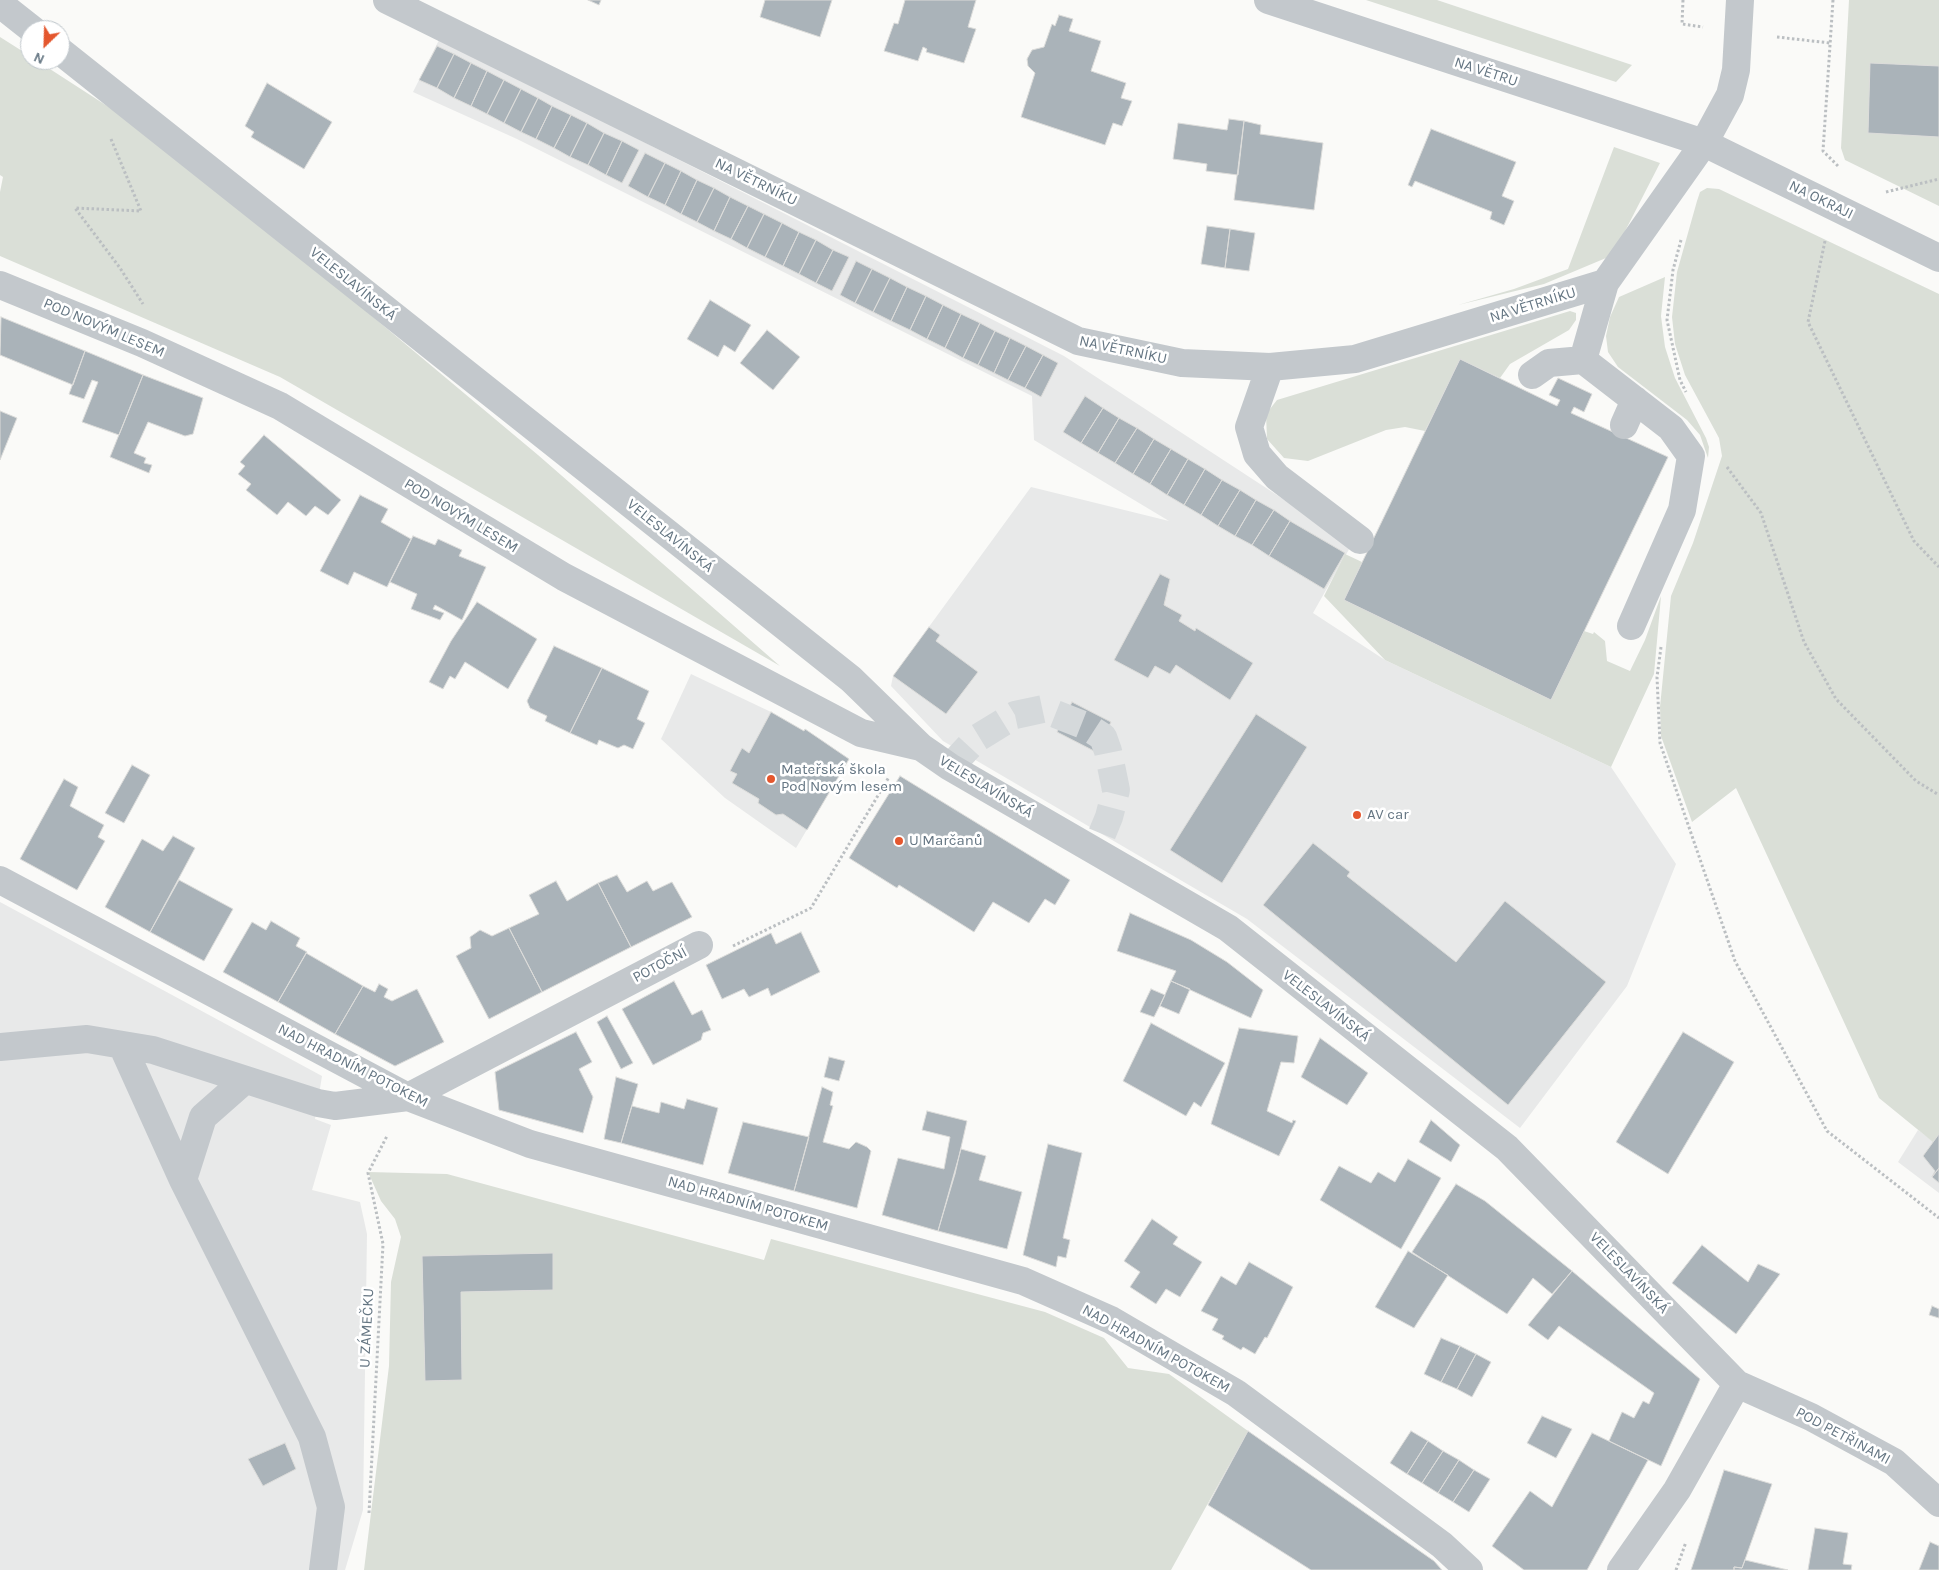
<!DOCTYPE html>
<html>
<head>
<meta charset="utf-8">
<style>
  body { margin:0 }
  #map { position:relative; width:1939px; height:1570px; overflow:hidden; background:#fafaf8; font-family:Karla,sans-serif }
  canvas { display:block }
  .north { position:absolute; left:20px; top:20px; width:50px; height:50px; box-sizing:border-box; background:#fff; border:1px solid #c1c8cd; border-radius:50%; rotate:204deg; font-size:14px; font-weight:700; line-height:20px; text-align:center; color:#657683 }
  .north::after { content:''; display:block; margin:auto; width:18px; height:22px; background:#e4572e; clip-path:polygon(50% 0,100% 100%,50% 72%,0 100%) }
</style>
</head>
<body>
<div id="map">
<canvas width="1939" height="1570"></canvas>
<div class="north">N</div>
</div>
<script>
const g = document.querySelector('canvas').getContext('2d');
g.lineJoin = 'round';
function fillPath(path, color) { g.fillStyle = color; g.fill(path, 'evenodd'); }
const toPath = rows => new Path2D(rows.map(r => 'M' + r).join(''));
function trace(path, color, width, dash) { g.strokeStyle = color; g.lineWidth = width; g.lineCap = dash ? 'butt' : 'round'; g.setLineDash(dash || []); g.stroke(path); }
function drawText(font, color, halo, rows, align = 'center') {
  g.font = font + ' Karla,sans-serif'; g.lineWidth = 5; g.setLineDash([]); g.textBaseline = 'middle'; g.strokeStyle = halo; g.fillStyle = color; for (const [text, x, y, turn = 0] of rows) {
    g.save(); g.translate(x, y); g.rotate((+turn || 0) * Math.PI / 180); g.textAlign = isNaN(turn) ? turn : align; if (halo) g.strokeText(text, 0, 0); g.fillText(text, 0, 0); g.restore();
  }
}
const built = toPath([
  [440,38,1064,356,1352,544,1313,613,1385,660,1611,767,1676,864,1627,986,1520,1128,1247,919,943,741,891,686,893,676,931,624,1031,487,1169,521,1034,440,1032,396,517,139,413,92],
  [691,674,771,712,804,731,805,729,849,759,796,848,725,798,661,739],
  [0,902,322,1076,315,1119,331,1125,312,1190,360,1202,367,1234,363,1510,345,1570,0,1570],
  [1918,1130,1933,1141,1939,1134,1939,1193,1898,1162]
]);
const green = toPath([
  [1366,0,1437,0,1632,65,1616,82],
  [1849,0,1939,0,1939,66,1870,63,1868,133,1939,137,1939,206,1845,160,1841,148],
  [0,37,30,56,30,60,36,60,118,113,348,296,538,455,780,666,280,377,0,256,0,192,3,177,0,175],
  [1614,147,1660,163,1621,239,1606,258,1544,284,1458,305,1514,289,1568,269],
  [1707,188,1719,189,1939,294,1939,1134,1933,1142,1879,1098,1736,788,1692,822,1661,736,1660,707,1671,596,1693,543,1722,456,1719,438,1685,375,1675,344,1672,317,1677,272,1697,201,1700,192],
  [1665,277,1661,316,1665,347,1675,378,1706,438,1709,447,1708,458,1700,435,1687,420,1618,367,1608,352,1606,336,1610,317,1619,297],
  [1570,311,1576,313,1576,320,1569,330,1510,364,1500,378,1460,359,1425,431,1405,427,1386,430,1308,461,1284,458,1267,439,1266,414,1277,400],
  [1345,554,1362,562,1344,600,1551,700,1584,631,1593,634,1594,632,1605,641,1607,661,1630,671,1645,640,1661,596,1654,674,1611,767,1385,660,1324,596],
  [368,1172,447,1174,764,1260,771,1239,1045,1312,1104,1338,1128,1368,1169,1374,1248,1431,1171,1570,364,1570,389,1366,391,1282,401,1237,395,1219,381,1201],
  [553,1254,553,1290,461,1292,462,1380,425,1381,422,1256]
]);
const building = toPath([
  [588,0,601,0,599,5,588,0],
  [765,0,832,0,820,37,760,17,765,0],
  [905,0,976,0,968,27,976,29,964,63,926,52,927,49,923,47,918,61,884,51,894,23,898,24,905,0],
  [1059,15,1073,19,1069,31,1101,41,1091,71,1126,83,1121,98,1132,101,1122,126,1113,123,1105,145,1021,117,1035,73,1028,66,1027,59,1032,50,1044,47,1052,24,1055,26,1059,15],
  [437,46,454,54,437,88,419,80,437,46],
  [454,54,471,63,454,98,437,88,454,54],
  [471,63,487,71,471,106,454,98,471,63],
  [1870,63,1939,66,1939,137,1868,133,1870,63],
  [487,71,504,80,487,114,471,106,487,71],
  [504,80,521,89,504,123,487,114,504,80],
  [267,83,332,122,304,169,251,137,254,132,245,126,267,83],
  [521,89,538,98,521,132,504,123,521,89],
  [538,98,552,106,536,139,521,132,538,98],
  [552,106,571,115,554,148,536,139,552,106],
  [571,115,587,123,570,157,554,148,571,115],
  [1229,119,1244,121,1238,175,1206,171,1207,164,1173,159,1178,123,1227,130,1229,119],
  [1244,121,1261,125,1260,134,1323,143,1314,210,1234,200,1244,121],
  [587,123,604,133,588,165,570,157,587,123],
  [1431,129,1516,162,1502,196,1514,201,1504,225,1490,219,1492,212,1415,181,1412,187,1408,185,1431,129],
  [604,133,622,141,606,175,588,165,604,133],
  [622,141,639,150,622,183,606,175,622,141],
  [645,153,665,163,648,197,628,186,645,153],
  [665,163,681,171,665,205,648,197,665,163],
  [681,171,697,180,681,214,665,205,681,171],
  [697,180,714,188,697,222,681,214,697,180],
  [714,188,730,197,714,231,697,222,714,188],
  [730,197,748,206,731,239,714,231,730,197],
  [748,206,764,214,747,248,731,239,748,206],
  [764,214,782,223,765,257,747,248,764,214],
  [782,223,799,232,783,266,765,257,782,223],
  [1207,226,1230,229,1225,268,1201,264,1207,226],
  [1230,229,1255,233,1249,271,1225,268,1230,229],
  [799,232,816,240,799,274,783,266,799,232],
  [816,240,833,250,816,283,799,274,816,240],
  [833,250,849,257,832,291,816,283,833,250],
  [856,261,872,269,855,303,840,295,856,261],
  [872,269,890,278,873,312,855,303,872,269],
  [890,278,907,287,891,321,873,312,890,278],
  [907,287,926,296,910,330,891,321,907,287],
  [926,296,943,305,927,339,910,330,926,296],
  [710,300,751,325,735,352,724,345,718,357,687,339,710,300],
  [943,305,961,314,945,348,927,339,943,305],
  [961,314,980,323,963,358,945,348,961,314],
  [1,317,85,351,73,385,0,355,1,317],
  [980,323,995,331,978,365,963,358,980,323],
  [767,330,800,357,773,390,740,363,767,330],
  [995,331,1010,338,994,373,978,365,995,331],
  [1010,338,1026,346,1008,380,994,373,1010,338],
  [1026,346,1043,355,1025,388,1008,380,1026,346],
  [85,351,143,375,119,435,82,422,98,382,92,380,84,399,69,394,85,351],
  [1043,355,1058,363,1041,397,1025,388,1043,355],
  [1460,359,1557,406,1560,400,1549,395,1558,378,1592,394,1584,412,1574,407,1571,413,1668,457,1551,700,1344,600,1460,359],
  [143,375,203,398,193,434,185,436,148,422,134,453,146,458,144,463,152,465,149,473,110,457,143,375],
  [1085,396,1103,408,1081,443,1063,432,1085,396],
  [1103,408,1119,418,1098,453,1081,443,1103,408],
  [0,411,17,418,0,460,0,411],
  [1119,418,1137,428,1115,463,1098,453,1119,418],
  [1137,428,1154,439,1133,474,1115,463,1137,428],
  [264,435,341,500,328,515,315,506,306,516,288,502,277,515,246,490,251,484,238,474,245,466,240,462,264,435],
  [1154,439,1171,449,1150,484,1133,474,1154,439],
  [1171,449,1188,459,1167,495,1150,484,1171,449],
  [1188,459,1205,469,1184,505,1167,495,1188,459],
  [1205,469,1222,480,1201,515,1184,505,1205,469],
  [1222,480,1240,490,1218,526,1201,515,1222,480],
  [1240,490,1256,500,1235,536,1218,526,1240,490],
  [360,495,388,509,381,522,411,539,387,587,354,572,348,585,320,571,360,495],
  [1256,500,1274,510,1252,545,1235,536,1256,500],
  [1274,510,1290,521,1269,556,1252,545,1274,510],
  [1290,521,1345,553,1324,589,1269,556,1290,521],
  [413,536,435,545,438,539,462,550,459,556,486,567,462,620,435,605,433,609,444,613,440,620,411,609,417,594,390,582,413,536],
  [1160,574,1170,579,1164,605,1182,615,1179,621,1195,631,1196,628,1253,663,1230,700,1176,665,1170,674,1155,666,1148,678,1114,660,1160,574],
  [477,602,537,639,508,689,465,662,455,679,450,676,443,689,429,682,451,641,477,602],
  [929,627,940,635,936,641,978,672,946,714,893,676,929,627],
  [554,646,602,668,570,733,545,721,547,716,530,708,527,701,554,646],
  [602,668,649,691,637,719,645,723,633,749,624,745,618,748,599,740,597,745,570,733,602,668],
  [1072,702,1111,722,1096,752,1057,732,1072,702],
  [771,712,804,731,805,729,849,759,807,830,783,814,776,815,758,803,759,799,732,783,737,774,730,771,742,748,749,753,771,712],
  [1256,714,1307,747,1222,883,1170,850,1256,714],
  [132,765,150,775,124,823,105,813,132,765],
  [900,776,1070,880,1055,905,1045,899,1029,923,993,902,974,932,899,885,897,888,849,858,900,776],
  [64,779,78,787,70,806,104,825,98,837,105,841,77,890,20,859,64,779],
  [173,836,195,848,150,932,105,907,142,839,163,851,173,836],
  [1313,843,1350,872,1347,876,1456,962,1505,901,1606,982,1508,1105,1263,905,1313,843],
  [617,875,627,892,647,881,653,891,672,882,692,917,631,947,598,883,617,875],
  [179,880,233,909,204,961,150,932,179,880],
  [556,881,567,901,598,883,631,947,542,992,509,928,539,914,529,895,556,881],
  [1130,913,1191,940,1227,962,1263,990,1251,1018,1171,981,1176,971,1117,951,1130,913],
  [271,921,300,938,296,946,307,952,278,1002,223,972,252,922,266,930,271,921],
  [509,928,542,992,489,1019,456,956,471,948,470,937,480,930,492,936,509,928],
  [801,932,820,972,771,996,768,988,749,997,744,989,722,999,706,965,771,933,776,944,801,932],
  [306,953,363,986,335,1034,278,1002,306,953],
  [674,981,692,1015,702,1010,711,1030,703,1033,701,1040,653,1065,622,1009,674,981],
  [1171,981,1190,989,1179,1014,1160,1006,1171,981],
  [379,984,388,989,384,997,392,1001,417,989,444,1042,395,1066,335,1034,363,986,375,992,379,984],
  [1151,989,1165,995,1154,1017,1140,1012,1151,989],
  [607,1016,633,1063,621,1069,597,1022,607,1016],
  [1151,1023,1225,1063,1201,1107,1194,1102,1186,1116,1123,1081,1151,1023],
  [1239,1028,1298,1036,1294,1063,1281,1062,1267,1111,1292,1123,1293,1120,1296,1121,1279,1156,1211,1124,1239,1028],
  [576,1032,592,1062,579,1069,593,1097,583,1133,499,1110,495,1072,576,1032],
  [1683,1032,1734,1062,1668,1174,1616,1142,1683,1032],
  [1320,1038,1368,1073,1347,1105,1301,1077,1320,1038],
  [829,1057,845,1061,839,1081,824,1077,829,1057],
  [616,1077,638,1084,621,1143,604,1139,616,1077],
  [822,1087,833,1092,830,1105,833,1106,823,1142,849,1149,856,1142,867,1147,871,1151,857,1208,794,1191,822,1087],
  [687,1099,718,1108,703,1165,621,1143,632,1106,659,1113,661,1102,684,1109,687,1099],
  [927,1111,967,1121,955,1174,938,1231,882,1215,898,1158,944,1169,950,1137,922,1130,927,1111],
  [1431,1120,1460,1145,1451,1162,1419,1142,1431,1120],
  [743,1122,809,1137,794,1191,728,1173,743,1122],
  [1939,1134,1939,1168,1932,1177,1935,1171,1923,1156,1939,1134],
  [1048,1144,1082,1153,1063,1238,1070,1240,1066,1258,1058,1256,1056,1267,1023,1255,1048,1144],
  [961,1149,986,1156,979,1180,1022,1192,1007,1249,938,1231,961,1149],
  [1408,1159,1441,1178,1401,1249,1320,1200,1339,1166,1371,1183,1378,1172,1395,1182,1408,1159],
  [1939,1168,1939,1183,1932,1177,1939,1168],
  [1456,1184,1485,1201,1572,1271,1552,1294,1533,1278,1507,1314,1412,1252,1456,1184],
  [1152,1219,1178,1237,1173,1244,1202,1262,1180,1297,1166,1289,1156,1304,1130,1287,1140,1272,1124,1261,1152,1219],
  [1702,1245,1748,1282,1758,1264,1780,1274,1736,1334,1672,1283,1702,1245],
  [1408,1251,1448,1275,1414,1328,1375,1307,1408,1251],
  [553,1253,553,1290,461,1292,462,1380,425,1381,422,1256,553,1253],
  [1249,1262,1293,1287,1267,1338,1265,1337,1255,1354,1243,1347,1241,1350,1222,1339,1224,1336,1212,1330,1218,1319,1201,1311,1221,1276,1236,1285,1249,1262],
  [1572,1271,1700,1379,1661,1466,1609,1441,1622,1412,1634,1418,1643,1401,1649,1404,1654,1393,1559,1326,1548,1340,1528,1325,1572,1271],
  [1932,1306,1939,1309,1939,1318,1929,1315,1932,1306],
  [1441,1338,1460,1346,1441,1382,1424,1374,1441,1338],
  [1460,1346,1476,1354,1457,1389,1441,1382,1460,1346],
  [1476,1354,1491,1362,1472,1397,1457,1389,1476,1354],
  [1542,1416,1572,1429,1556,1458,1527,1443,1542,1416],
  [1248,1431,1434,1561,1442,1570,1311,1570,1208,1505,1248,1431],
  [1411,1431,1428,1441,1407,1474,1390,1463,1411,1431],
  [1592,1433,1648,1460,1587,1570,1524,1570,1492,1546,1530,1491,1552,1507,1592,1433],
  [1428,1441,1443,1451,1422,1483,1407,1474,1428,1441],
  [285,1443,296,1469,263,1486,248,1459,285,1443],
  [1443,1451,1459,1460,1438,1493,1422,1483,1443,1451],
  [1459,1460,1474,1470,1453,1502,1438,1493,1459,1460],
  [1474,1470,1490,1479,1469,1512,1453,1502,1474,1470],
  [1724,1470,1772,1484,1742,1568,1734,1567,1734,1570,1691,1570,1724,1470],
  [1815,1528,1848,1533,1843,1564,1852,1565,1851,1570,1808,1570,1815,1528],
  [1930,1542,1939,1546,1939,1570,1919,1570,1930,1542],
  [1745,1560,1788,1570,1734,1570,1734,1567,1742,1568,1745,1560]
]);
const minorTunnel = toPath([
  [950,767,976,739,1015,715,1043,709,1086,726,1103,737,1108,751,1116,790,1109,817,1095,851]
]);
const path = toPath([
  [1683,0,1682,24,1703,27],
  [1833,0,1823,151,1839,167],
  [1777,37,1830,43],
  [111,139,141,211,75,208,120,268,143,304],
  [1886,192,1939,179],
  [1681,240,1673,270,1667,320,1680,380,1686,392],
  [1825,241,1808,322,1914,541,1939,567],
  [1727,467,1761,513,1804,642,1836,699,1916,781,1939,795],
  [1661,647,1657,677,1660,743,1735,961,1827,1131,1939,1218],
  [733,946,811,908,889,777],
  [369,1513,383,1244,368,1173,387,1136],
  [1676,1570,1686,1542]
]);
const minor = toPath([
  [387,0,1078,341,1182,363,1270,367,1355,359,1605,283,1704,143,1730,95,1736,70,1740,0],
  [1268,0,1704,143,1939,258],
  [0,4,33,30],
  [60,51,851,679,921,747,950,767,1228,928,1507,1148,1737,1384,1811,1417,1894,1462,1939,1503],
  [1605,283,1583,360,1671,428,1691,456,1682,510,1631,626],
  [0,285,142,343,280,406,564,577,861,733,921,747],
  [1270,367,1249,427,1257,454,1277,477,1360,540],
  [1532,375,1549,363,1583,360],
  [1624,425,1635,400],
  [0,880,408,1097,530,1144,1023,1281,1111,1320,1236,1393,1442,1545,1469,1570],
  [122,1045,183,1180],
  [0,1047,87,1039,153,1050,318,1103,335,1106,408,1097,699,945],
  [245,1080,203,1117,183,1180,312,1437,331,1507,323,1570],
  [1621,1570,1677,1490,1737,1384]
]);
const markers = [
  [771,779,5,"#e4572e"],
  [1357,815,5,"#e4572e"],
  [899,841,5,"#e4572e"]
];
const streetNames = [
  ["NA VĚTRU",1486,72,18],
  ["NA VĚTRNÍKU",756,182,26],
  ["NA OKRAJI",1821,200,26],
  ["VELESLAVÍNSKÁ",353,284,39],
  ["NA VĚTRNÍKU",1533,305,-17],
  ["POD NOVÝM LESEM",104,328,23],
  ["NA VĚTRNÍKU",1123,350,12],
  ["POD NOVÝM LESEM",461,516,31],
  ["VELESLAVÍNSKÁ",670,536,39],
  ["VELESLAVÍNSKÁ",986,787,31],
  ["POTOČNÍ",660,965,-28],
  ["VELESLAVÍNSKÁ",1326,1006,38],
  ["NAD HRADNÍM POTOKEM",353,1066,27],
  ["NAD HRADNÍM POTOKEM",748,1204,16],
  ["VELESLAVÍNSKÁ",1629,1273,46],
  ["U ZÁMEČKU",367,1328,-87],
  ["NAD HRADNÍM POTOKEM",1156,1349,29],
  ["POD PETŘINAMI",1843,1436,28]
];
const poiNames = [
  ["Mateřská škola",781,770],
  ["Pod Novým lesem",781,787],
  ["AV car",1367,815],
  ["U Marčanů",909,841]
];
fillPath(built, '#e8e9e9');
fillPath(green, '#dadfd7');
fillPath(building, '#aab3b9');
trace(building, '#dcdcda', 1);
trace(minorTunnel, '#d5d9db', 28, [28, 14]);
trace(path, '#bbbfc2', 3, [2.5, 2.5]);
trace(minor, '#c3c8cc', 28);
for (const [x, y, r, color] of markers) { const dot = new Path2D(); dot.arc(x, y, r, 0, 2 * Math.PI); g.fillStyle = color; g.fill(dot); trace(dot, '#fff', 2); }
drawText('15px', '#657683', '#fff', streetNames);
drawText('15px', '#657683', '#fff', poiNames, 'left');
</script>
</body>
</html>
